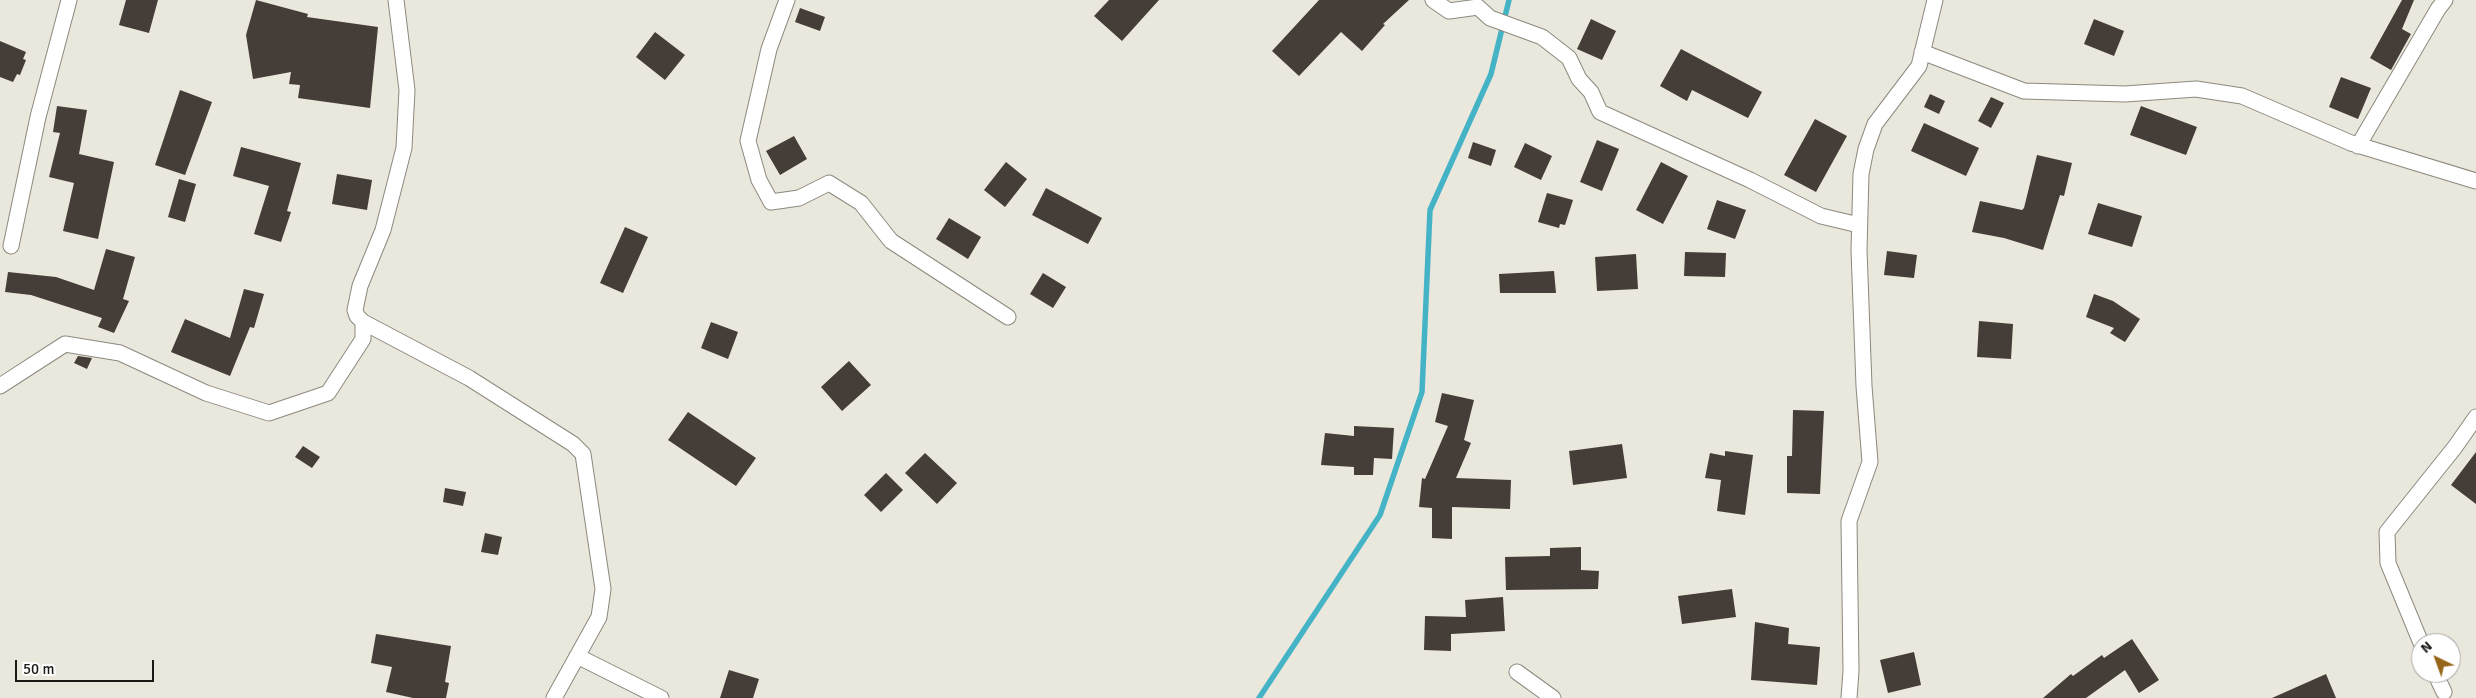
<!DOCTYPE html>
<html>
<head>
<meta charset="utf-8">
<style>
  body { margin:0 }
  #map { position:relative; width:2476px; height:698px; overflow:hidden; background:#eae7dc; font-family:Signika,sans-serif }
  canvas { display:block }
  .north { position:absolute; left:2411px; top:633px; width:50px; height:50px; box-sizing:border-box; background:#fff; border:1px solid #a3a3a1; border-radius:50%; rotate:318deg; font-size:14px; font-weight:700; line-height:20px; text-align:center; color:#1a1915 }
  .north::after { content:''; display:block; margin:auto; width:18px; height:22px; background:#976518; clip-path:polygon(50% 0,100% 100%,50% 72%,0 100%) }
  .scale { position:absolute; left:15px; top:660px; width:139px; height:22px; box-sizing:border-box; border:2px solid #1a1915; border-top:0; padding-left:6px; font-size:15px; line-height:18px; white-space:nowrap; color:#1a1915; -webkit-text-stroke:4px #fff; paint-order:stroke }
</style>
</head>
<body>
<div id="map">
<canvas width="2476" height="698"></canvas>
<div class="north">N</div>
<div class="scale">50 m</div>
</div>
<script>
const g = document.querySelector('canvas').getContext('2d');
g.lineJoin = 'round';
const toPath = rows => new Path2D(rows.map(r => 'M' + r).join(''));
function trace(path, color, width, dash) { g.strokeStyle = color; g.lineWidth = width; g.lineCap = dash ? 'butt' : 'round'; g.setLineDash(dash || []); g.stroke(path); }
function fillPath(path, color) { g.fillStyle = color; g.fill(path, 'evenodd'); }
const stream = toPath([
  [1259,698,1380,515,1422,392,1430,210,1491,74,1509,0]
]);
const building = toPath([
  [126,0,158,0,149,33,119,25],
  [256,0,308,14,307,17,378,27,370,108,298,98,300,85,289,84,291,72,253,79,246,35],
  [1109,0,1159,0,1122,41,1094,16],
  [1319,0,1409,0,1383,24,1385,25,1362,51,1341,32,1299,76,1272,51],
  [2402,0,2414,0,2402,29,2411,34,2391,70,2370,58],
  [800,8,825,17,820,31,795,22],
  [1591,19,1616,31,1602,60,1577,49],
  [2094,19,2124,31,2114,56,2084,44],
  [655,32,685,55,665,80,636,57],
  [0,41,26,52,23,59,26,60,20,75,17,74,13,82,0,77],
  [1681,49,1762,92,1748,118,1692,90,1687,101,1660,86],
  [2341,77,2371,88,2358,119,2329,107],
  [180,90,212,102,185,175,155,165],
  [1930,94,1945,101,1939,114,1924,107],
  [1991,97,2004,103,1991,128,1978,121],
  [57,106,87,110,79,154,114,162,98,239,63,231,74,183,49,177,60,133,53,132],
  [2141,106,2197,127,2186,155,2130,135],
  [1815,119,1847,136,1816,192,1784,175],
  [1924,123,1979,148,1966,176,1911,151],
  [794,136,807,159,780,175,766,151],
  [1597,140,1619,149,1602,191,1580,182],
  [1473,142,1496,150,1491,166,1468,158],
  [1525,143,1552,156,1541,180,1514,167],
  [241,147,301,163,287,211,291,212,281,242,254,234,269,186,233,176],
  [2037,155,2072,163,2064,196,2060,195,2043,250,2004,238,1972,232,1980,201,2022,210,2024,208],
  [1006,162,1027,179,1005,207,984,190],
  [1661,162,1688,176,1663,224,1636,210],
  [337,174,372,180,367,210,332,204],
  [179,179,196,184,185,222,168,217],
  [1046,188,1102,218,1088,244,1032,215],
  [1547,193,1573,200,1565,225,1560,224,1559,228,1538,222],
  [1717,200,1746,210,1735,239,1707,229],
  [2098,203,2142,216,2132,247,2088,234],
  [949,218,981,237,968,259,936,239],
  [625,227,648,237,623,293,600,283],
  [106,249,135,257,123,299,129,301,114,333,98,327,102,318,31,295,5,292,8,272,56,277,94,290],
  [1887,251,1917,255,1914,278,1884,275],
  [1685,252,1726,253,1725,277,1684,276],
  [1636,254,1638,289,1597,291,1595,257],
  [1554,271,1556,293,1500,293,1499,274],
  [1043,273,1066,287,1053,308,1030,294],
  [244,289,264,294,254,328,250,327,230,376,171,352,185,319,230,338],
  [2094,294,2113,301,2140,319,2125,342,2110,333,2114,328,2086,317],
  [1979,321,2013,324,2011,359,1977,357],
  [711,322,738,332,728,359,701,348],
  [78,356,92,358,87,369,74,363],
  [849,361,871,385,842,411,821,387],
  [1442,393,1474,400,1464,440,1471,443,1456,478,1511,480,1510,509,1452,507,1452,539,1432,538,1432,508,1419,507,1422,478,1425,479,1448,426,1435,422],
  [1793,410,1824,411,1820,494,1787,493,1787,456,1792,456],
  [688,412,756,458,736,486,668,440],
  [1354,426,1394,428,1392,459,1374,458,1373,475,1354,475,1354,467,1321,465,1325,433,1354,436],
  [1622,444,1627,478,1573,485,1569,451],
  [303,446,320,457,312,468,295,457],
  [1725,451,1753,455,1745,515,1717,511,1721,480,1705,478,1710,453,1725,456],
  [2476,452,2476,504,2451,485],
  [925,453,957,483,937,504,905,473],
  [886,473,903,490,881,512,864,495],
  [445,488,466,492,463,506,443,502],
  [485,533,502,537,498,555,481,552],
  [1581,547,1581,570,1599,571,1598,589,1506,590,1505,557,1550,556,1550,548],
  [1732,589,1736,617,1682,624,1678,596],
  [1503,597,1505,631,1451,634,1451,651,1424,650,1425,616,1466,617,1465,600],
  [1755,622,1789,628,1788,644,1820,647,1817,685,1751,680],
  [376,634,451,646,445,682,449,683,446,698,413,698,386,692,392,667,371,663],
  [2132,639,2159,680,2139,693,2125,670,2086,698,2043,698,2071,674,2073,676,2102,655,2104,658],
  [1914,652,1921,685,1888,693,1880,660],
  [729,670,759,679,753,698,720,698],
  [2326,674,2336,698,2272,698]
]);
const minor = toPath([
  [396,0,407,90,404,148,383,230,360,286,355,310,357,316,363,322,469,378,573,444,583,454,603,589,599,617,554,698],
  [787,0,769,49,748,141,759,180,771,202,799,198,829,183,861,203,891,241,1008,317],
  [1433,0,1449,11,1478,7,1490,18,1542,37,1569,58,1579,79,1591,92,1600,112,1750,180,1821,216,1859,225],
  [1922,52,2024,91,2125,94,2196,89,2242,96,2351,143,2476,181],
  [2358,146,2438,9,2445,0],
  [11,246,38,117,69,0],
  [0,386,65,344,120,353,206,393,269,413,328,393,363,339,363,322],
  [2421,643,2388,563,2387,532,2455,447,2476,417],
  [577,656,661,698],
  [1517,672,1553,698],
  [2435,673,2444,692],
  [1849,698,1851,671,1849,521,1870,462,1864,386,1859,250,1861,174,1866,149,1875,124,1919,66,1935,0]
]);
trace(stream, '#45b3c6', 5.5);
fillPath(building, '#453d37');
trace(minor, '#8c897e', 17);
trace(minor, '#fff', 15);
</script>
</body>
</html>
